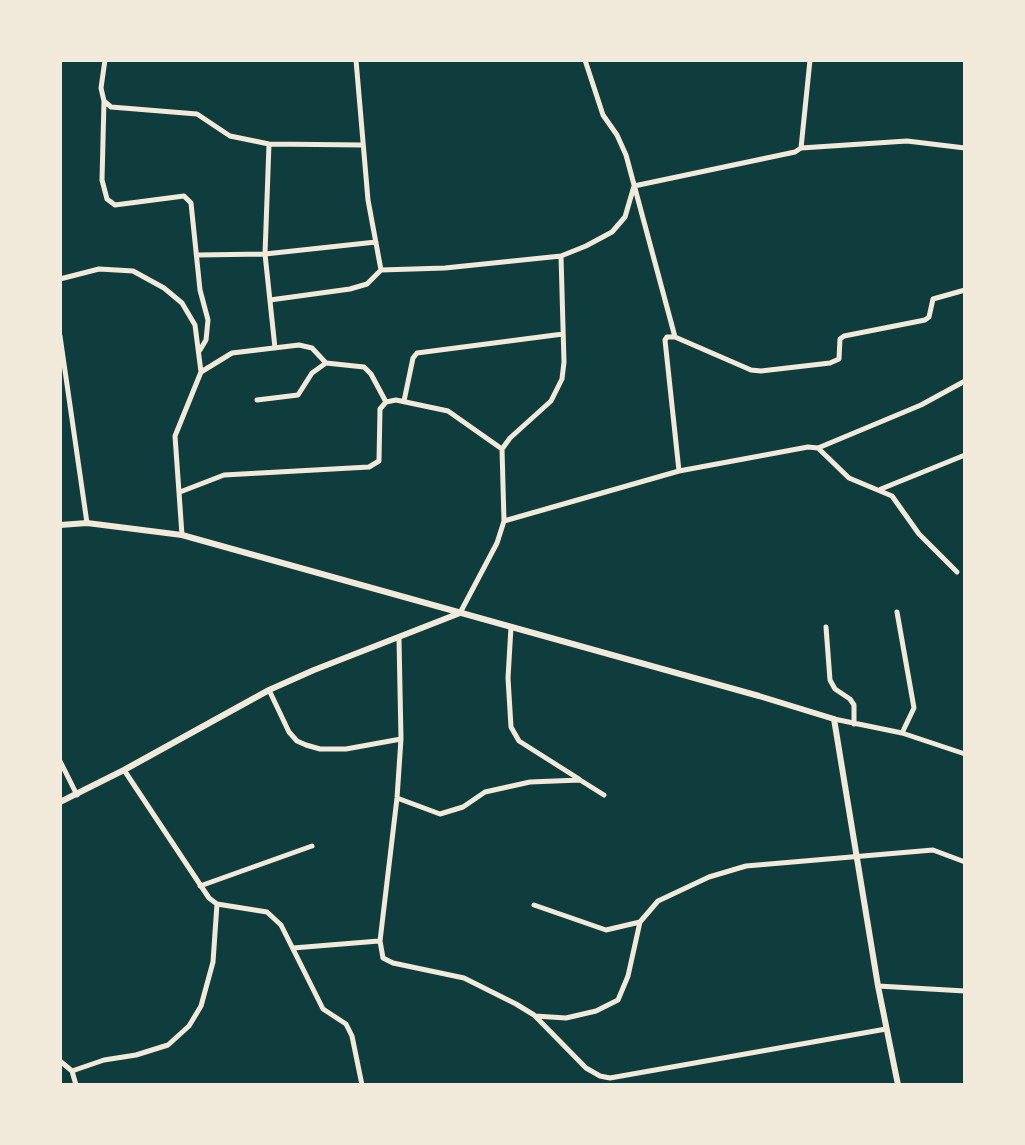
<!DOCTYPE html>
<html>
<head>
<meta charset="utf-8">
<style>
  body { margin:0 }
  #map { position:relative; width:1025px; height:1145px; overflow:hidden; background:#0f3d3e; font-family:"Playfair Display",serif }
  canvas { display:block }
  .frame { position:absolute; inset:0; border:62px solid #f1e9da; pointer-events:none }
</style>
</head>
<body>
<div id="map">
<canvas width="1025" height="1145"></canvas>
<div class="frame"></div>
</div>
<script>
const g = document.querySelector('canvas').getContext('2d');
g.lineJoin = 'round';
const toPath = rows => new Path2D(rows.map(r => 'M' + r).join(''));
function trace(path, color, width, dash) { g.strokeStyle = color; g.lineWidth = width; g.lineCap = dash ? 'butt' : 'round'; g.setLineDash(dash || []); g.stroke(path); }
const minor = toPath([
  [105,60,101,88,104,101,111,107,197,114,230,136,269,144,363,145],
  [356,60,368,200,381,270],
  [585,60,603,115,617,135,626,155,675,337],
  [104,101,102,180,107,199,115,205,184,196,191,203,200,290,208,320,206,340,200,350],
  [269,144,265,254,275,348],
  [801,148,907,141,965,148],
  [198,255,265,254,376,242],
  [60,279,99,269,133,271,164,288,182,303,195,325,201,372,175,436,182,535],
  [270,300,350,289,367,284,381,270,445,268,561,256,586,246,612,232,625,217,634,186,795,152,801,148,810,60],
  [60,336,87,523],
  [201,372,232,353,299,345,312,348,326,363],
  [257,400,298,395,312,373,326,363,364,367,371,374,386,402],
  [404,401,413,358,417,353,563,334],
  [818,448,849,478,892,496,919,534,957,572],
  [679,471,665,340,667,337,675,337,751,370,761,371,830,363,839,359,840,339,844,336,925,320,929,317,933,299,965,290],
  [881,489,965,455],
  [180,492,224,475,369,467,379,461,380,409,386,402,396,400,448,411,502,449],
  [504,521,679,471,808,447,818,448,921,405,965,381],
  [897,612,914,708,902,733],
  [460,613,497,543,504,521,502,449,510,438,551,401,562,379,564,362,561,256],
  [511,627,508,678,511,727,519,741,579,779],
  [826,627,830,680,835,689,850,699,854,705,854,724],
  [399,639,401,739,397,798,380,941,383,958,393,963,464,978,516,1004,534,1015,586,1068,600,1076,610,1078,886,1029],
  [269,690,289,732,297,741,306,745,320,749,346,749,401,739],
  [834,719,902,733,965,754],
  [60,761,77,795],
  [124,770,209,898,217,904,267,912,281,925,323,1009,346,1024,352,1036,362,1085],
  [397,798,440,814,463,807,485,792,530,782,580,780,604,795],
  [200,886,312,846],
  [534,905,606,930,640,922,658,901,709,877,746,866,933,850,965,862],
  [293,948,379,941],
  [878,986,965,991],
  [535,1016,566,1018,596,1011,618,1000,628,976,640,922],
  [60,1061,72,1071,76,1085],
  [72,1071,104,1060,136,1055,168,1045,189,1026,201,1006,213,962,217,904]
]);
const tertiary = toPath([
  [60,525,87,523,182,535,759,696,834,719,878,986,898,1085],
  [60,802,124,770,269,690,314,670,460,613]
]);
trace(minor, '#f1e9da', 5);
trace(tertiary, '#f1e9da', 6);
</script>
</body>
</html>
